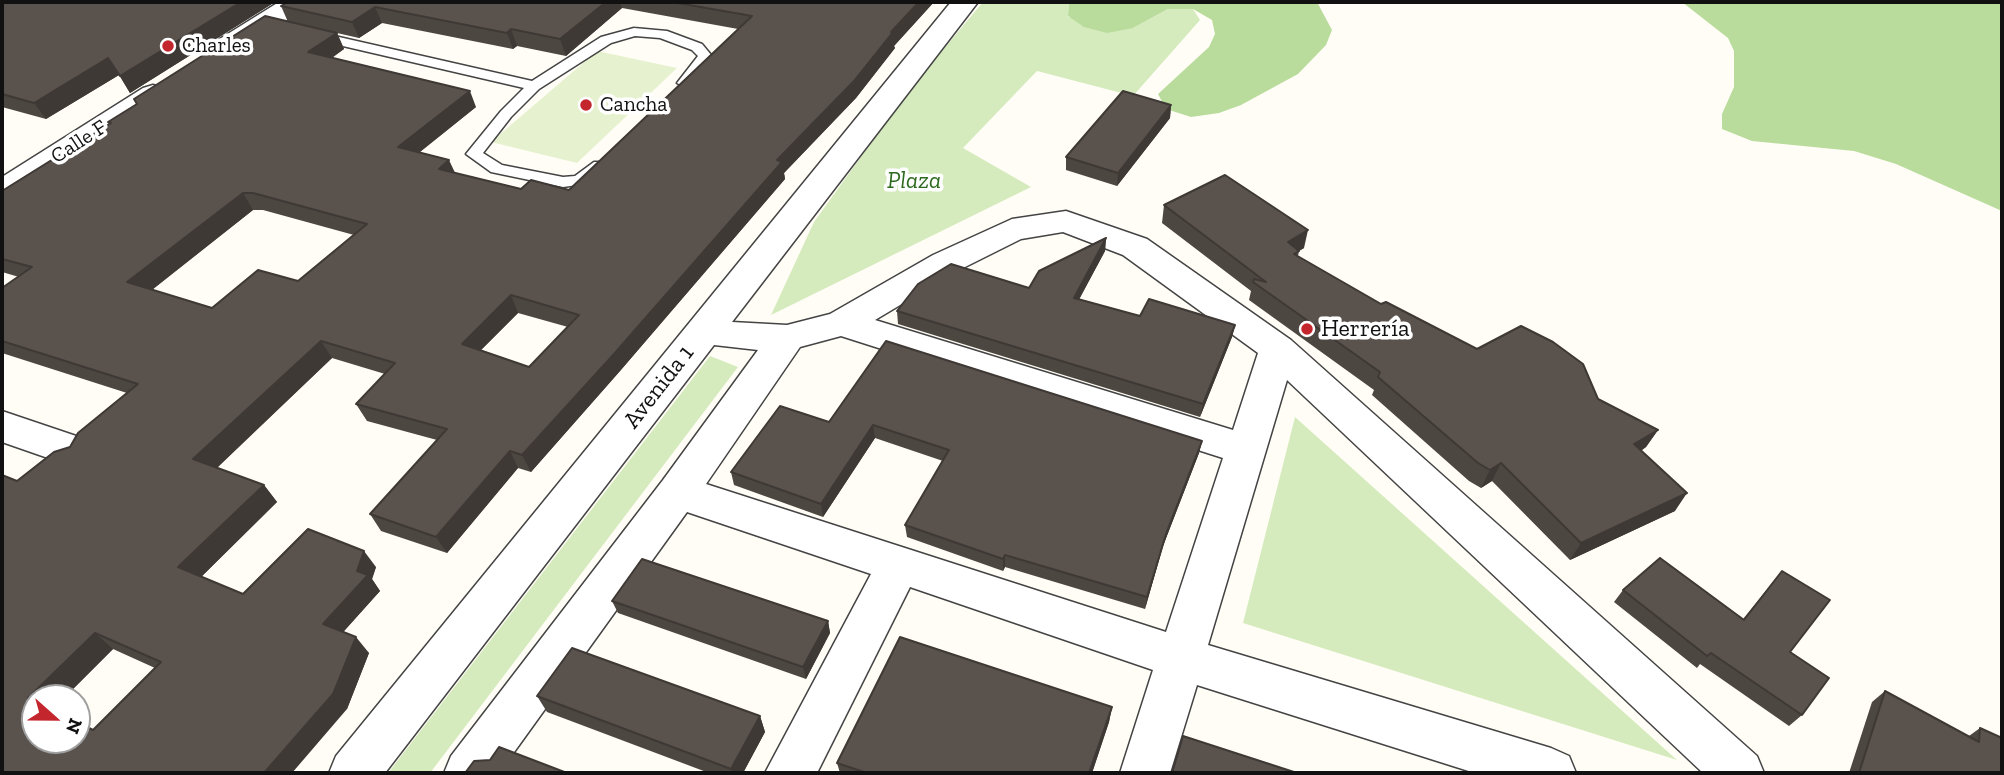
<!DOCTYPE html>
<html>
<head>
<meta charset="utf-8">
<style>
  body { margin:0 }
  #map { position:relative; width:2004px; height:775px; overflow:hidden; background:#fffdf5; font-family:"Zilla Slab",serif }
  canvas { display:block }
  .frame { position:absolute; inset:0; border:4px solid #111; pointer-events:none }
  .north { position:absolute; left:21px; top:684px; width:70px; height:70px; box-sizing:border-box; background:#fff; border:2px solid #a0a0a0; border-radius:50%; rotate:111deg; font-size:19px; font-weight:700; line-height:28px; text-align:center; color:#111 }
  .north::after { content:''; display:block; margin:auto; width:24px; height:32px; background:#c4262e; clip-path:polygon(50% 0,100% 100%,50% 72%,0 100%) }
</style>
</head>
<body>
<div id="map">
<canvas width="2004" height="775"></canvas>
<div class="frame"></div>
<div class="north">N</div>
</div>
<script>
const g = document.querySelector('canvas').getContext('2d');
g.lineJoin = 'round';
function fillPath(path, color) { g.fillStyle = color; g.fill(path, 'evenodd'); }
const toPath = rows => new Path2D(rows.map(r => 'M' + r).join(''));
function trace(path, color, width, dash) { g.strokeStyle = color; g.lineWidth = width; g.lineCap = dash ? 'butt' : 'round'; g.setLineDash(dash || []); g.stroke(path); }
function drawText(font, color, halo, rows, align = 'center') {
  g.font = font + ' "Zilla Slab",serif'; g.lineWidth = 7; g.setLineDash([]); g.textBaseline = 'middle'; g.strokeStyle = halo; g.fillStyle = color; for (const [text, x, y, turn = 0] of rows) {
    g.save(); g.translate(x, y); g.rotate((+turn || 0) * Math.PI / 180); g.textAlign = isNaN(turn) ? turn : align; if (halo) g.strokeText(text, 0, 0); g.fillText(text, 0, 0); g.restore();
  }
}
const green = toPath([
  [983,2,1069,2,1068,17,1133,28,1168,9,1193,9,1200,20,1133,96,1037,71,963,148,1031,187,771,315,814,222,909,90],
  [710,356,738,367,430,773,388,773],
  [1295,417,1677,760,1243,623]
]);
const forest = toPath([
  [1069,2,1317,2,1332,30,1326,45,1298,74,1241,105,1219,113,1191,117,1166,109,1158,94,1209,47,1215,34,1212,20,1193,9,1168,9,1133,28,1107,33,1084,27,1068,16],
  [1682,2,2002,2,2002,211,1896,164,1854,151,1752,141,1722,129,1722,114,1734,87,1734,51,1728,38]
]);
const pitch = toPath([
  [597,51,677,68,577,163,491,142]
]);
const lane = toPath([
  [634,28,667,31,702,44,712,56,704,70,689,86,684,87,677,83,698,56,692,50,660,38,635,36,611,43,539,89,511,117,483,153,502,165,563,177,575,176,594,162,606,162,608,165,585,184,563,187,491,172,466,154,501,111,524,88,317,40,310,36,317,32,532,81,601,37,634,28]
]);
const street = toPath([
  [279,2,310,2,306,8,238,52,228,54,218,52,214,46,218,40,279,2],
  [951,2,978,2,732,322,787,325,830,314,933,255,1012,219,1066,211,1147,239,1291,340,1757,756,1764,773,1703,773,1287,380,1208,645,1551,748,1569,756,1576,773,1475,773,1197,685,1170,773,1120,773,1153,670,910,587,817,773,765,773,871,574,687,512,499,773,444,773,451,756,663,480,758,350,714,345,385,773,329,773,336,756,951,2],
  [1063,232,1123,255,1258,353,1233,430,875,320,957,271,1021,239,1063,232],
  [841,336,1223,458,1166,632,706,484,800,347,841,336],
  [153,85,163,88,168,94,163,100,13,198,2,201,2,177,143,88,153,85],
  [2,411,85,439,91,450,85,461,71,466,2,442,2,411]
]);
const wall = toPath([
  [2,2,275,2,130,93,119,75,46,119,2,107],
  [288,2,934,2,894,46,895,48,856,98,784,173,785,179,620,371,531,472,518,468,447,553,381,531,370,514,437,440,367,421,356,404,385,374,332,358,217,468,264,485,277,502,201,577,243,594,376,567,372,579,380,591,343,632,369,653,347,709,2,773,17,481,70,447,127,393,2,353,2,288,19,277,2,272,2,191,109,124,108,122,288,22,281,6],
  [622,8,738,29,569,190,521,189,455,173,420,152,476,107,332,58,344,49,337,33,359,38,382,23,513,49,517,46,566,56],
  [253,210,263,210,354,235,298,281,212,308,152,290],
  [518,313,568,327,529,367,481,350],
  [113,649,155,668,93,730,35,740,35,698,64,698],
  [1171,105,1170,118,1117,186,1066,170,1066,157],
  [1164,205,1304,248,1299,251,1298,256,1381,304,1477,349,1598,399,1658,430,1646,447,1641,451,1675,511,1570,560,1492,481,1481,488,1469,481,1372,395,1374,390,1249,300,1251,291,1162,223],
  [1106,238,1105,251,1079,299,1140,316,1235,325,1232,337,1200,417,898,324,897,311,1029,288],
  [829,422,1202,441,1199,453,1163,546,1145,609,1005,567,1003,571,907,537,905,525,943,461,875,438,823,517,734,485,731,472],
  [1782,571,1790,652,1802,715,1789,726,1700,664,1697,668,1614,602,1623,590,1743,619],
  [612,601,828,621,830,633,806,679,618,613],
  [1885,691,1969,736,1980,728,2002,773,1849,773,1872,702],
  [537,696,760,716,765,732,743,773,709,773,547,712],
  [1112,707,1109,722,1092,773,840,773,837,763]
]);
const shadedWall = toPath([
  [241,2,275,2,130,93,120,76],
  [606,2,620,2,622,8,566,56,560,39],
  [919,2,934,2,894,46,895,48,856,98,784,173,785,179,620,371,531,472,522,455,777,160],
  [375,7,382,23,359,38,352,22],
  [511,29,517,46,513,49,507,33],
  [337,33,344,49,316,68,308,52],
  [108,58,119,75,46,119,34,103],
  [470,91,476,107,406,163,398,147],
  [1171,105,1170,118,1117,186,1118,173],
  [449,160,457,177,439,169],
  [243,193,253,210,140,299,127,282],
  [1308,230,1304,248,1283,260,1288,242],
  [1106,238,1105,251,1073,311,1074,298],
  [511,295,518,313,470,361,462,344],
  [1235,325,1232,337,1200,417,1203,404],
  [321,341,332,358,208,476,193,459],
  [873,425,875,438,823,517,821,504],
  [1658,430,1646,447,1623,462,1634,444],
  [1202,441,1199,453,1163,546,1145,609,1147,597,1166,534],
  [510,451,518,468,447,553,436,537],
  [1501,463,1492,481,1481,488,1490,470],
  [264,485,277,502,194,584,178,567],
  [1687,493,1675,511,1570,560,1581,543],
  [364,551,376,567,372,579,380,591,337,639,323,624,357,571],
  [1005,555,1005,567,1003,571,1003,559],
  [828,621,830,633,806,679,803,667],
  [95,633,113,649,64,698,35,698,35,703,28,698],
  [356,637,369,653,347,709,292,773,264,773],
  [1112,707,1109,722,1092,773,1089,773],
  [760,716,765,732,743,773,733,773,731,769]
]);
const building = toPath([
  [2,2,241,2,120,76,108,58,34,103,2,94,2,2],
  [288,2,606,2,560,39,511,29,507,33,375,7,352,22,281,6,288,2],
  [672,2,919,2,891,32,893,32,854,81,777,160,782,162,614,354,522,455,510,451,436,537,370,514,447,429,356,404,395,363,321,341,193,459,264,485,178,567,243,594,308,529,364,551,357,571,368,575,323,624,356,637,333,694,264,773,2,773,2,475,17,481,54,452,70,447,78,433,138,384,2,341,2,288,32,267,2,259,2,191,111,123,108,122,137,104,134,99,265,16,337,33,308,52,470,91,398,147,449,160,439,169,521,189,531,180,569,190,752,16,672,2],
  [243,193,253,193,367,224,298,281,258,270,212,308,127,282,243,193],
  [511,295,579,315,529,367,462,344,511,295],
  [95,633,161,662,93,730,77,722,77,740,35,740,35,701,28,698,95,633],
  [1123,91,1171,105,1118,173,1066,157,1123,91],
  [1225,175,1308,230,1288,242,1299,251,1294,254,1381,304,1386,302,1477,349,1521,326,1553,342,1583,364,1598,399,1658,430,1634,444,1687,493,1581,543,1501,463,1490,470,1478,463,1378,377,1380,372,1253,282,1254,279,1266,282,1164,205,1225,175],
  [1106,238,1074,298,1140,316,1149,299,1235,325,1203,404,897,311,918,284,951,264,1029,288,1039,271,1106,238],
  [886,341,1202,441,1166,534,1147,597,1005,555,1003,559,905,525,949,450,873,425,821,504,731,472,780,406,829,422,886,341],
  [1660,558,1744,620,1782,571,1830,600,1790,652,1829,678,1802,715,1711,653,1707,656,1623,590,1660,558],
  [642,559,828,621,803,667,612,601,642,559],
  [900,637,1112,707,1089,773,867,773,837,763,900,637],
  [572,648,760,716,731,769,537,696,572,648],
  [1885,691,1979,742,1980,728,2002,738,2002,773,1859,773,1885,691],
  [1183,736,1297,773,1172,773,1183,736],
  [499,747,567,773,465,773,474,761,490,760,499,747]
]);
const markers = [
  [168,46,7,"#c4262e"],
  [586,105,7,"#c4262e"],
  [1307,329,7,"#c4262e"]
];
const farPoinames = [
  ["Charles",182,46],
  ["Cancha",600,105]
];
const farStreetnames = [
  ["Calle F",79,142,-33]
];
const parkNames = [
  ["Plaza",914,181]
];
const poiNames = [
  ["Herrería",1321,329]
];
const streetNames = [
  ["Avenida 1",659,387,-52]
];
fillPath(green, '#d5ebbd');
fillPath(forest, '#b9dc9c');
fillPath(pitch, '#e6f2cf');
trace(lane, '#444', 3);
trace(street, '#444', 3);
fillPath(lane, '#fff');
fillPath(street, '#fff');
fillPath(wall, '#4d4742');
fillPath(shadedWall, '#3f3936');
fillPath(building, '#5a524d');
trace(building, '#3f3936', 2);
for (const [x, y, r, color] of markers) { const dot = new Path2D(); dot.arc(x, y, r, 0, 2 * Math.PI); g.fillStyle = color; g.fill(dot); trace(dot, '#fff', 2.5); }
drawText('21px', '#111', '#fff', farPoinames, 'left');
drawText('21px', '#111', '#fff', farStreetnames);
drawText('italic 24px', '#2f6b1f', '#fff', parkNames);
drawText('24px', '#111', '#fff', poiNames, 'left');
drawText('24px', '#111', '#fff', streetNames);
</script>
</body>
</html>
